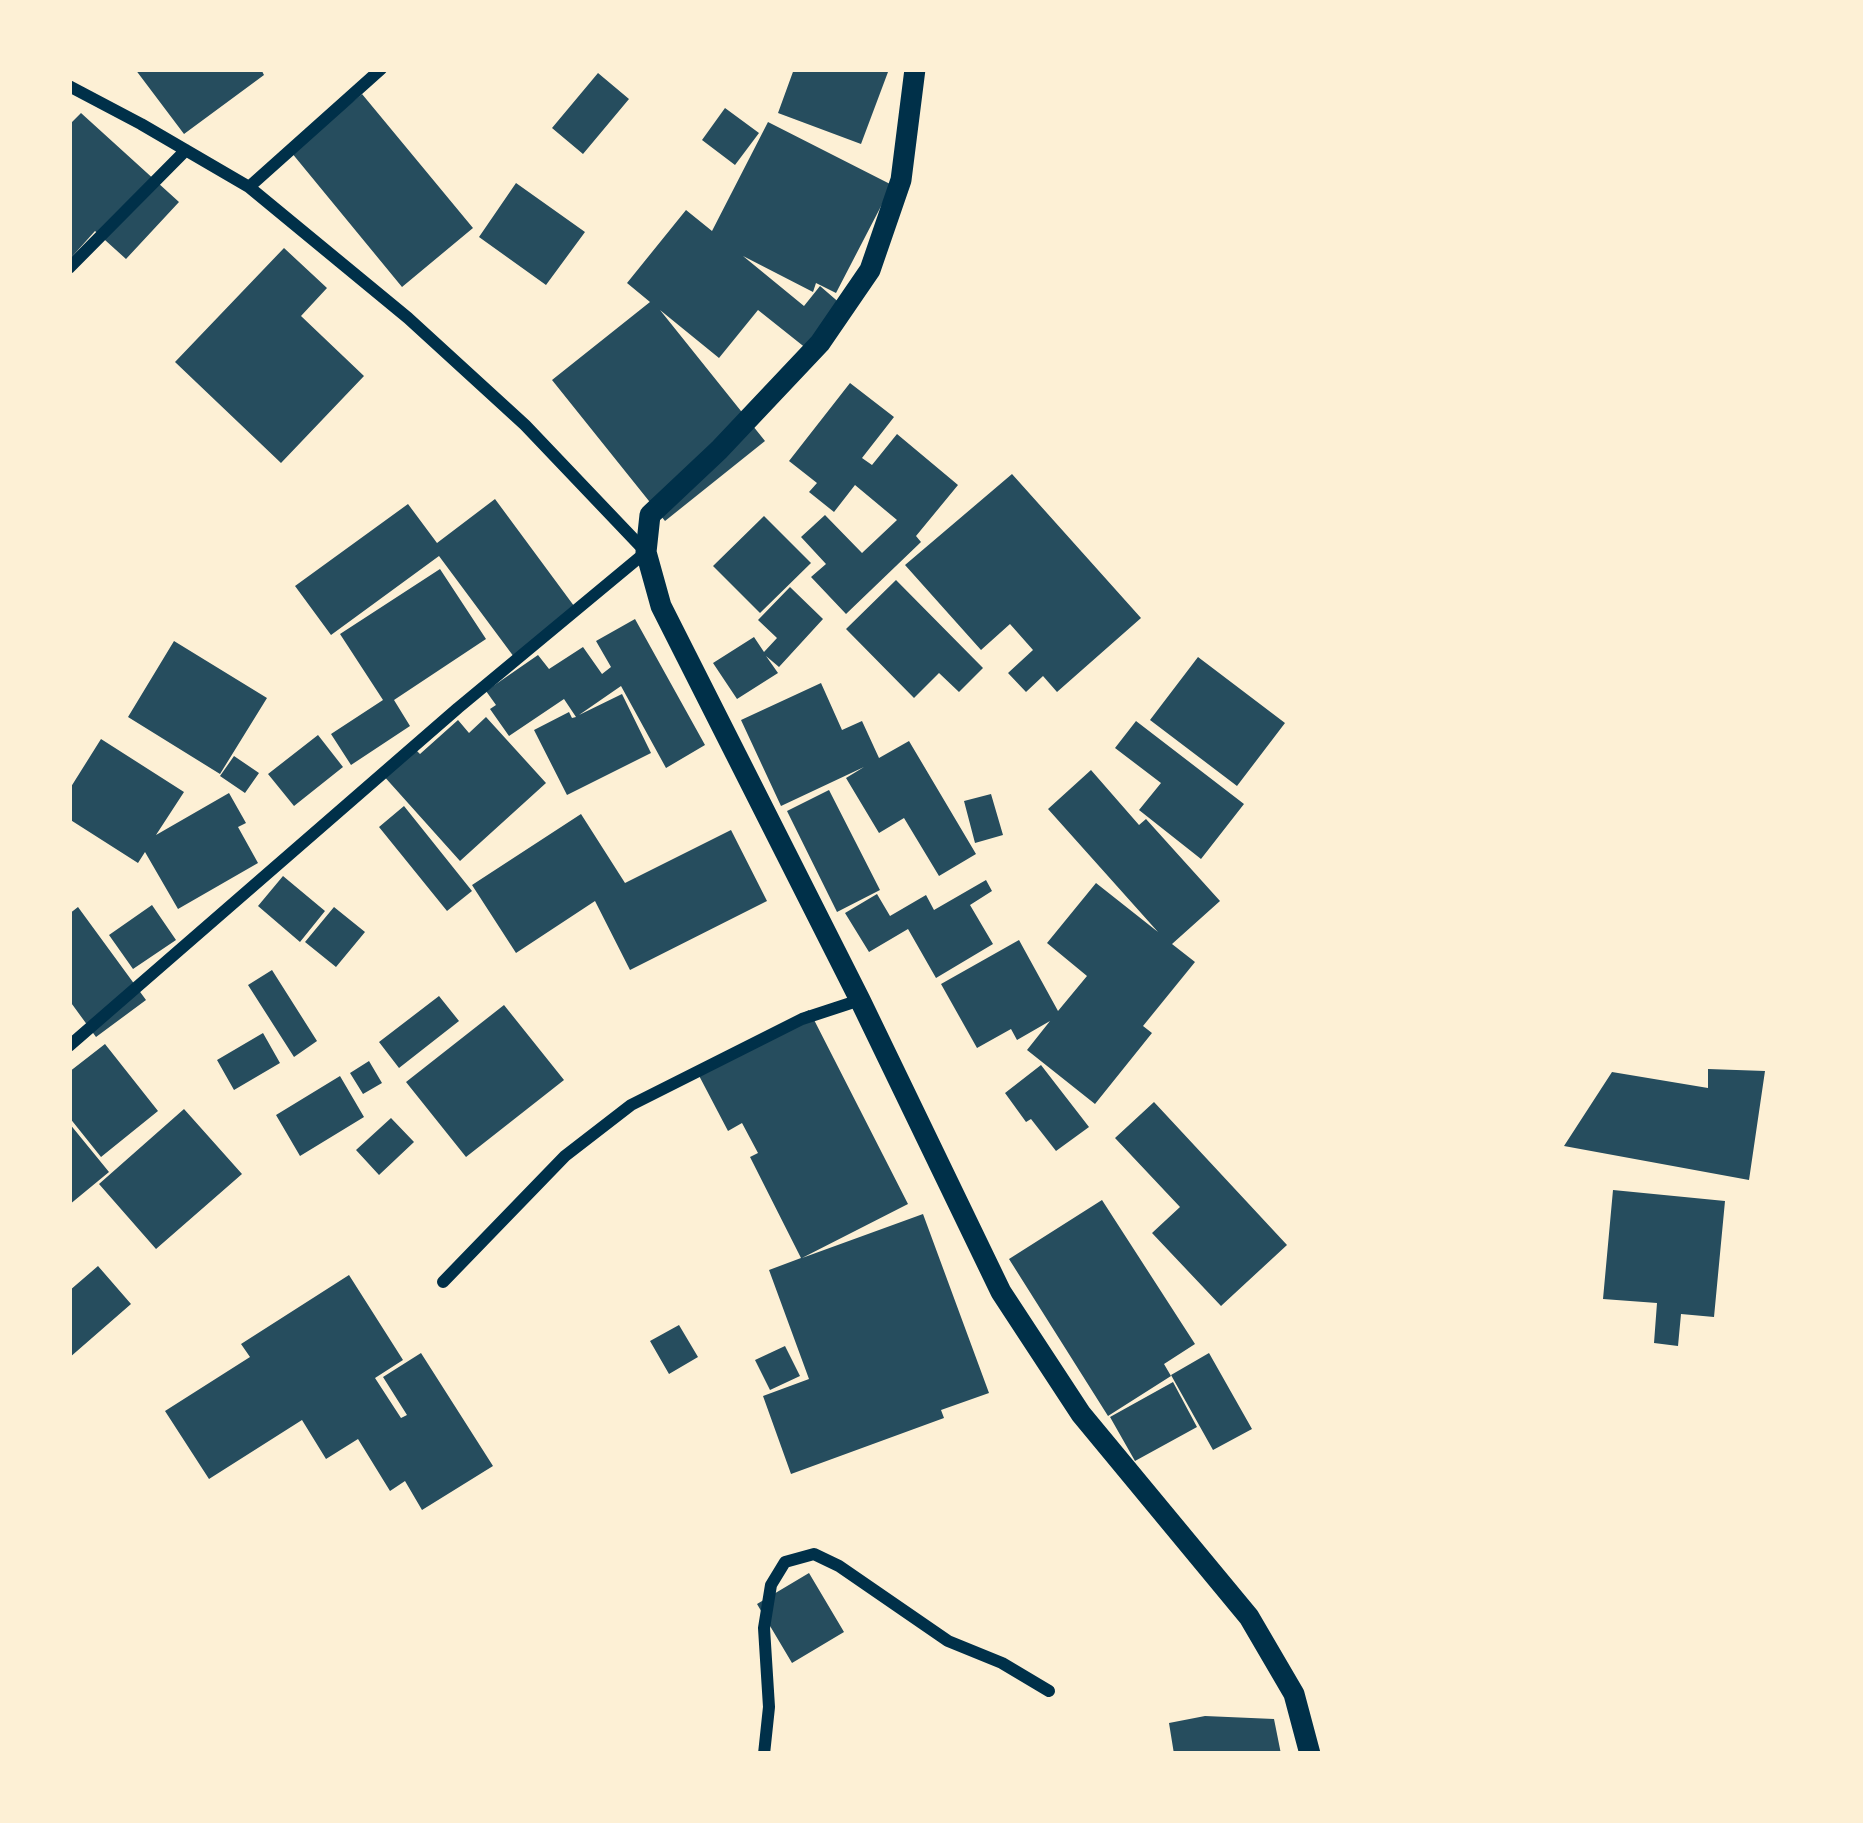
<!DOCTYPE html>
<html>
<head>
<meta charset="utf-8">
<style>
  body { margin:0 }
  #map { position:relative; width:1863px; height:1823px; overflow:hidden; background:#fdf0d5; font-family:"Fira Sans Condensed",sans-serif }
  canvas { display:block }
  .frame { position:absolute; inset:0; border:72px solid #fdf0d5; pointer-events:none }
</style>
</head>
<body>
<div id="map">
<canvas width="1863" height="1823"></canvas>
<div class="frame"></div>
</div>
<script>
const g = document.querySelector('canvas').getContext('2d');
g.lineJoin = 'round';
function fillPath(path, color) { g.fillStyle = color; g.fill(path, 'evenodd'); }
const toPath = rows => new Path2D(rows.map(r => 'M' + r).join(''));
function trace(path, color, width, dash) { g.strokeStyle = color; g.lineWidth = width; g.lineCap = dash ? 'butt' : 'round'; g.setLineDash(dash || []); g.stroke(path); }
const building = toPath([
  [135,69,261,69,264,75,184,134],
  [794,69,879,69,888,72,861,144,778,113],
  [598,73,629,99,583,154,552,128],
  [362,94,473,228,402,287,291,152],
  [725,108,759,133,735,165,702,140],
  [81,113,179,202,126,259,95,231,69,260,69,125],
  [768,122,892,185,836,293,816,283,813,292,743,256,804,306,820,286,842,305,807,349,758,310,719,358,660,310,765,441,665,521,552,380,650,302,627,283,686,210,712,231],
  [516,183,585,232,546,285,479,237],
  [284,248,327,288,301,316,364,376,281,463,175,362],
  [850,383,894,417,862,458,872,465,897,434,958,485,916,536,921,542,846,614,811,577,826,564,801,537,825,515,862,553,897,520,855,485,834,512,809,492,817,483,789,461],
  [1012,474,1141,618,1057,692,1043,676,1026,692,1008,673,1033,650,1010,624,981,650,905,565],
  [495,499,577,610,514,657,439,556,331,635,295,586,408,504,437,543],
  [764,516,811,563,760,613,713,566],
  [440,569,486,639,394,700,410,726,351,765,331,734,383,700,340,634],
  [896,580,983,668,959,692,939,673,914,698,846,629],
  [790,587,823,619,779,667,766,656,778,673,737,699,713,663,754,637,764,652,777,638,758,620],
  [635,619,705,745,666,768,621,686,579,715,622,694,651,753,567,795,534,730,569,712,572,718,576,717,564,699,509,736,490,709,496,705,486,691,538,655,549,669,583,647,602,674,611,667,596,641],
  [174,641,267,698,220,774,128,717],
  [1198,657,1285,723,1237,786,1150,720],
  [821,683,842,730,862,721,879,758,909,741,976,854,939,876,904,818,879,833,846,778,864,767,781,806,741,720],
  [486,717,546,783,460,861,382,774,413,747,420,754,458,720,469,733],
  [1136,721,1244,804,1201,859,1139,810,1161,783,1115,748],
  [318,735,343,767,294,806,268,774],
  [101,739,184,792,156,835,229,793,246,823,238,827,258,863,178,909,145,852,138,863,69,819,69,790],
  [234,756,259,773,245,793,220,776],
  [1091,770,1139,825,1146,819,1220,901,1172,944,1195,962,1143,1026,1152,1033,1095,1104,1027,1050,1050,1021,1017,1040,1011,1029,977,1048,941,984,1019,940,1058,1011,1087,976,1047,943,1096,883,1158,932,1048,809],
  [829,790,880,890,837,912,787,811],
  [991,794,1003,835,975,843,964,801],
  [404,806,472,891,447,911,379,827],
  [581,814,625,883,731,830,767,901,630,970,595,901,516,953,472,885],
  [283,876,325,911,300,942,258,906],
  [986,880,992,891,970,905,993,944,936,978,908,929,869,952,845,913,877,894,890,916,926,895,934,910],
  [152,905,176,940,133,969,109,935],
  [78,907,146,1000,96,1037,69,1000,69,914],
  [334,907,365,932,336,967,305,942],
  [272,970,317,1041,294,1057,248,985],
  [439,996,459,1021,399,1068,379,1042],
  [504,1005,564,1080,466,1157,406,1082],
  [809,1010,908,1204,802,1258,923,1214,989,1393,941,1410,944,1418,791,1474,763,1396,809,1379,769,1270,801,1258,750,1157,758,1153,742,1123,728,1131,695,1068],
  [263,1033,280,1063,234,1090,217,1060],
  [105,1044,158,1111,101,1157,69,1117,69,1072],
  [369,1061,382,1083,363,1094,350,1073],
  [1041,1065,1089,1127,1056,1151,1031,1119,1026,1122,1005,1093],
  [1708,1069,1765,1071,1749,1180,1564,1146,1612,1072,1708,1088],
  [340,1076,364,1117,300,1156,276,1115],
  [1154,1102,1287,1245,1221,1306,1152,1233,1180,1207,1115,1138],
  [184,1109,242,1174,156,1249,99,1184],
  [391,1118,414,1142,379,1175,356,1150],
  [69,1123,109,1172,69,1205],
  [1613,1190,1725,1201,1714,1317,1681,1314,1678,1346,1654,1343,1657,1303,1603,1299],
  [1102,1200,1195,1344,1164,1364,1171,1376,1108,1416,1009,1259],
  [98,1266,131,1304,69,1358,69,1291],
  [349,1275,403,1360,375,1378,401,1418,407,1415,383,1377,421,1353,493,1466,422,1510,405,1481,390,1491,358,1439,326,1459,302,1420,209,1479,165,1411,250,1357,241,1344],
  [679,1325,698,1357,669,1374,650,1341],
  [785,1346,800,1376,770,1390,755,1360],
  [1209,1353,1252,1429,1213,1450,1171,1375],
  [1173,1382,1197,1427,1135,1461,1110,1417],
  [809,1573,844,1632,792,1663,757,1604],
  [1205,1716,1274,1719,1281,1754,1174,1754,1169,1723]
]);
const minor = toPath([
  [69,86,141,124,249,187,408,318,525,425,646,552,458,708,69,1046],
  [249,187,381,69],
  [69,268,186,150],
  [443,1282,565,1156,631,1105,802,1019,860,1000],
  [764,1754,769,1707,764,1628,771,1585,785,1562,814,1554,839,1566,948,1641,1002,1663,1049,1691]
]);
const tertiary = toPath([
  [915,69,901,180,870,270,820,343,719,450,650,515,646,552,661,606,860,1000,1001,1292,1081,1414,1249,1617,1294,1694,1310,1754]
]);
fillPath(building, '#264d5e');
trace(minor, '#003049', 12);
trace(tertiary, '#003049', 21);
</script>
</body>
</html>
